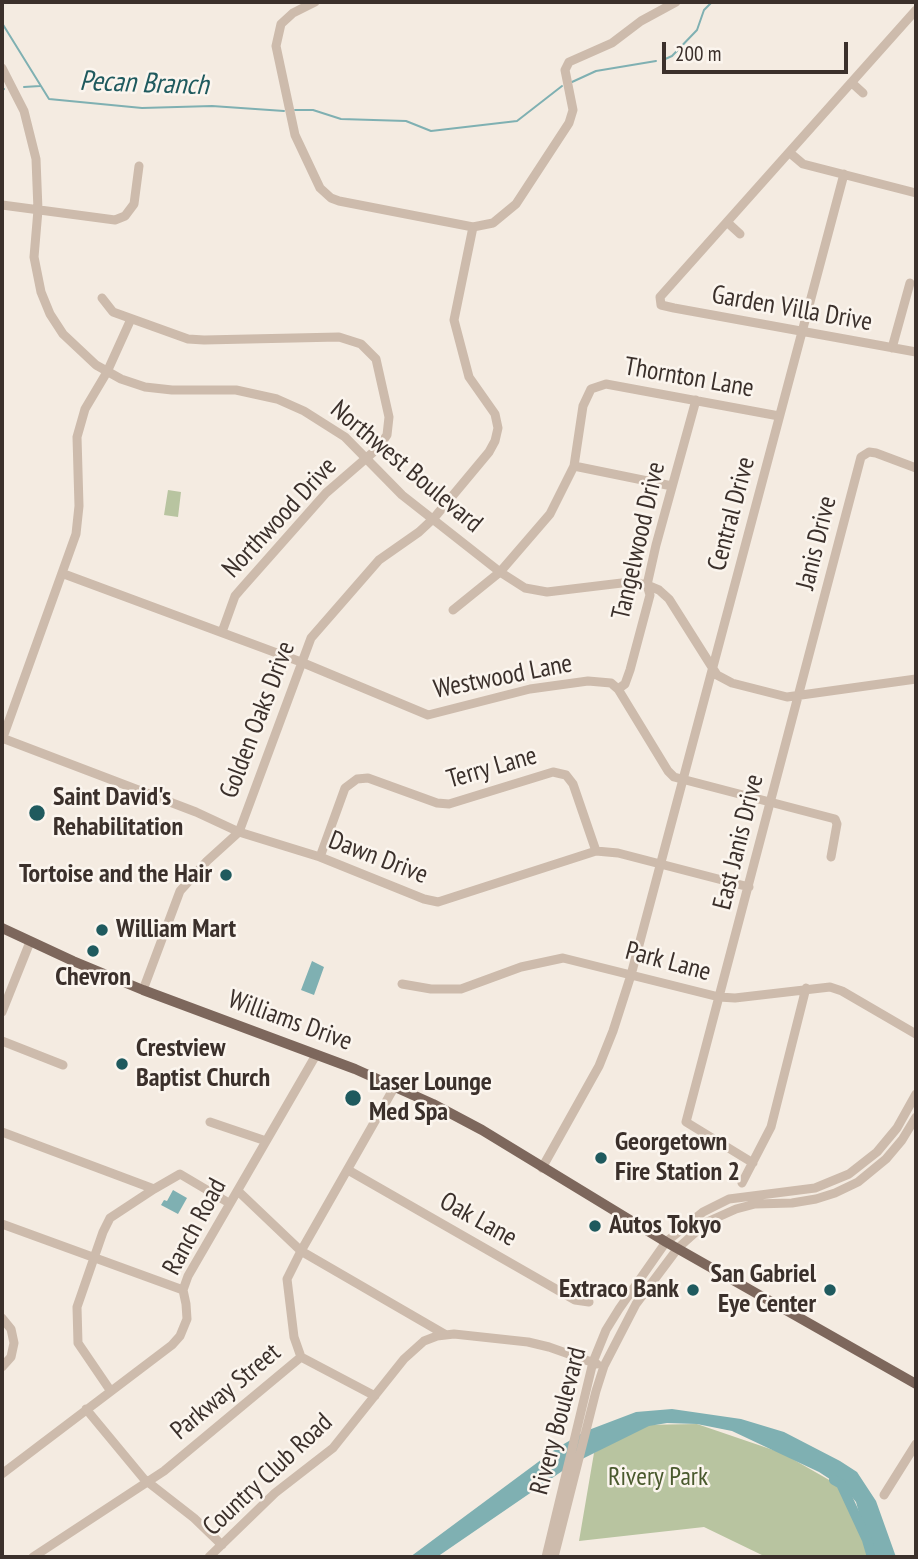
<!DOCTYPE html>
<html>
<head>
<meta charset="utf-8">
<style>
  body { margin:0 }
  #map { position:relative; width:918px; height:1559px; overflow:hidden; background:#f4ebe1; font-family:"PT Sans Narrow",sans-serif }
  canvas { display:block }
  .frame { position:absolute; inset:0; border:4px solid #3b302b; pointer-events:none }
  .scale { position:absolute; left:662px; top:42px; width:186px; height:32px; box-sizing:border-box; border:4px solid #3b302b; border-top:0; padding-left:9px; font-size:21px; line-height:24px; white-space:nowrap; color:#3b302b; -webkit-text-stroke:5px #fbf5ee; paint-order:stroke }
</style>
</head>
<body>
<div id="map">
<canvas width="918" height="1559"></canvas>
<div class="frame"></div>
<div class="scale">200 m</div>
</div>
<script>
const g = document.querySelector('canvas').getContext('2d');
g.lineJoin = 'round';
function fillPath(path, color) { g.fillStyle = color; g.fill(path, 'evenodd'); }
const toPath = rows => new Path2D(rows.map(r => 'M' + r).join(''));
function trace(path, color, width, dash) { g.strokeStyle = color; g.lineWidth = width; g.lineCap = dash ? 'butt' : 'round'; g.setLineDash(dash || []); g.stroke(path); }
function drawText(font, color, halo, rows, align = 'center') {
  g.font = font + ' "PT Sans Narrow",sans-serif'; g.lineWidth = 5; g.setLineDash([]); g.textBaseline = 'middle'; g.strokeStyle = halo; g.fillStyle = color; for (const [text, x, y, turn = 0] of rows) {
    g.save(); g.translate(x, y); g.rotate((+turn || 0) * Math.PI / 180); g.textAlign = isNaN(turn) ? turn : align; if (halo) g.strokeText(text, 0, 0); g.fillText(text, 0, 0); g.restore();
  }
}
const green = toPath([
  [168,490,181,492,178,517,164,515],
  [697,1424,782,1453,845,1489,870,1557,766,1557,704,1527,579,1541,594,1453,640,1425]
]);
const water = toPath([
  [312,961,324,967,314,995,301,990],
  [173,1190,187,1198,178,1214,161,1205,164,1200,167,1201],
  [672,1409,741,1419,784,1432,840,1461,857,1472,876,1501,896,1557,871,1557,856,1502,845,1489,819,1472,732,1431,697,1424,667,1423,649,1426,574,1463,437,1557,410,1557,557,1448,586,1431,636,1412]
]);
const stream = toPath([
  [2,23,49,99,142,108,212,106,284,111],
  [663,60,672,56,697,30,704,10,712,2],
  [572,82,596,71,656,61],
  [24,87,40,86],
  [2,90,4,89],
  [295,110,313,110,341,119,406,121,431,131,517,121,562,86]
]);
const river = toPath([
  [834,1480,841,1484,867,1540,872,1557]
]);
const minor = toPath([
  [315,2,293,13,281,24,276,46,295,135,320,188,331,198,339,201,473,227,493,223,516,204,569,123,573,110,565,70,569,62,612,43,641,21,676,2],
  [916,10,660,297,661,305,674,308,916,352],
  [2,68,24,111,36,159,38,210,34,257,41,292,50,314,63,334,96,365,121,379,145,387,172,390,236,390,277,399,304,411,345,437,402,495,500,572,525,588,547,592,630,582,647,585,659,590,669,599,717,675,732,683,787,697,916,679],
  [852,83,863,93],
  [790,153,803,164,916,193],
  [2,205,115,220,125,216,134,204,139,166],
  [728,223,740,234],
  [102,298,113,312,188,339,204,340,339,337,361,344,376,359,389,417,387,435,378,448,326,493,241,589,235,596,222,632],
  [892,348,910,283],
  [574,466,672,486],
  [64,574,301,662,428,715,530,689,588,681,611,683,618,689,668,771,674,777,835,819,837,824,831,857],
  [453,610,500,572,550,514,574,466,583,406,591,389,606,384,779,416],
  [618,689,625,684,630,670,650,595,647,585,656,545,696,400],
  [2,738,196,812,239,832,320,857,424,899,438,902,596,851,618,853,749,887],
  [2,740,76,534,79,506,77,437,85,409,107,372,131,319],
  [320,857,345,788,357,779,368,778,437,803,449,804,553,772,566,775,573,784,596,851],
  [402,984,431,989,461,989,521,967,563,958,719,997,735,998,830,987,842,991,916,1034],
  [143,990,180,891,207,861,239,832,311,638,379,560,419,532,434,518,489,452,495,441,498,428,495,414,469,377,454,320,473,227],
  [2,1012,30,942],
  [2,1041,63,1065],
  [210,1122,266,1141],
  [2,1132,154,1189,180,1174,229,1203],
  [753,1163,686,1122,861,457,869,452,876,453,916,468],
  [542,1168,599,1066,613,1031,631,975,844,174],
  [348,1170,575,1300,589,1302],
  [742,1183,771,1127,806,988],
  [238,1191,301,1251,446,1335],
  [2,1224,183,1290],
  [2,1318,11,1329,14,1343,11,1357,2,1367],
  [301,1357,294,1337,287,1279,301,1251,395,1086],
  [301,1357,375,1396],
  [110,1390,78,1343,77,1307,103,1232,110,1218,154,1189],
  [86,1409,144,1479,194,1518,222,1545],
  [2,1474,172,1345,180,1336,187,1319,186,1304,183,1290,188,1276,316,1055],
  [884,1495,916,1444],
  [33,1557,164,1471,301,1357],
  [209,1557,275,1493,333,1448,404,1359,424,1341,437,1336,454,1334,528,1342,549,1347,597,1364],
  [546,1557,593,1362,606,1330,619,1309,666,1242,703,1212,729,1199,815,1188,849,1174,877,1152,897,1128,916,1094],
  [554,1557,596,1391,604,1366,636,1304,678,1248,707,1222,736,1209,755,1204,792,1203,816,1199,835,1193,858,1182,886,1159,902,1140,916,1117]
]);
const major = toPath([
  [2,928,73,961,143,990,355,1069,433,1104,482,1130,666,1242,916,1384]
]);
const markers = [
  [37,813,9,"#1f5a5e"],
  [226,875,7,"#1f5a5e"],
  [102,930,7,"#1f5a5e"],
  [93,951,7,"#1f5a5e"],
  [122,1064,7,"#1f5a5e"],
  [353,1098,9,"#1f5a5e"],
  [601,1158,7,"#1f5a5e"],
  [595,1226,7,"#1f5a5e"],
  [693,1290,7,"#1f5a5e"],
  [830,1290,7,"#1f5a5e"]
];
const streetNames = [
  ["Garden Villa Drive",792,309,10],
  ["Thornton Lane",689,378,10],
  ["Northwest Boulevard",406,467,40],
  ["Central Drive",732,514,-75],
  ["Northwood Drive",280,518,-47],
  ["Tangelwood Drive",639,541,-77],
  ["Janis Drive",817,543,-76],
  ["Westwood Lane",503,677,-11],
  ["Golden Oaks Drive",258,720,-69],
  ["Terry Lane",492,768,-16],
  ["East Janis Drive",739,842,-76],
  ["Dawn Drive",378,858,21],
  ["Park Lane",668,962,15],
  ["Williams Drive",290,1021,20],
  ["Oak Lane",478,1220,29],
  ["Ranch Road",195,1227,-62],
  ["Parkway Street",226,1392,-40],
  ["Rivery Boulevard",559,1421,-75],
  ["Country Club Road",268,1475,-43]
];
const poiNames = [
  ["Saint David's",53,798],
  ["Rehabilitation",53,828],
  ["Tortoise and the Hair",212,875,"right"],
  ["William Mart",116,930],
  ["Chevron",93,978,"center"],
  ["Crestview",136,1049],
  ["Baptist Church",136,1079],
  ["Laser Lounge",369,1083],
  ["Med Spa",369,1113],
  ["Georgetown",615,1143],
  ["Fire Station 2",615,1173],
  ["Autos Tokyo",609,1226],
  ["San Gabriel",816,1275,"right"],
  ["Eye Center",816,1305,"right"],
  ["Extraco Bank",679,1290,"right"]
];
const parkNames = [
  ["Rivery Park",658,1478]
];
const waterNames = [
  ["Pecan Branch",144,84,2]
];
fillPath(green, '#b8c4a0');
fillPath(water, '#7fb0b2');
trace(stream, '#7fb0b2', 2);
trace(river, '#7fb0b2', 10);
trace(minor, '#cdbbac', 9);
trace(major, '#7d675c', 10);
for (const [x, y, r, color] of markers) { const dot = new Path2D(); dot.arc(x, y, r, 0, 2 * Math.PI); g.fillStyle = color; g.fill(dot); trace(dot, '#fbf5ee', 2.5); }
drawText('26px', '#3b302b', '#fbf5ee', streetNames);
drawText('bold 26px', '#3b302b', '#fbf5ee', poiNames, 'left');
drawText('26px', '#4a5a2e', '#fbf5ee', parkNames);
drawText('italic 28px', '#1f5a5e', '#fbf5ee', waterNames);
</script>
</body>
</html>
